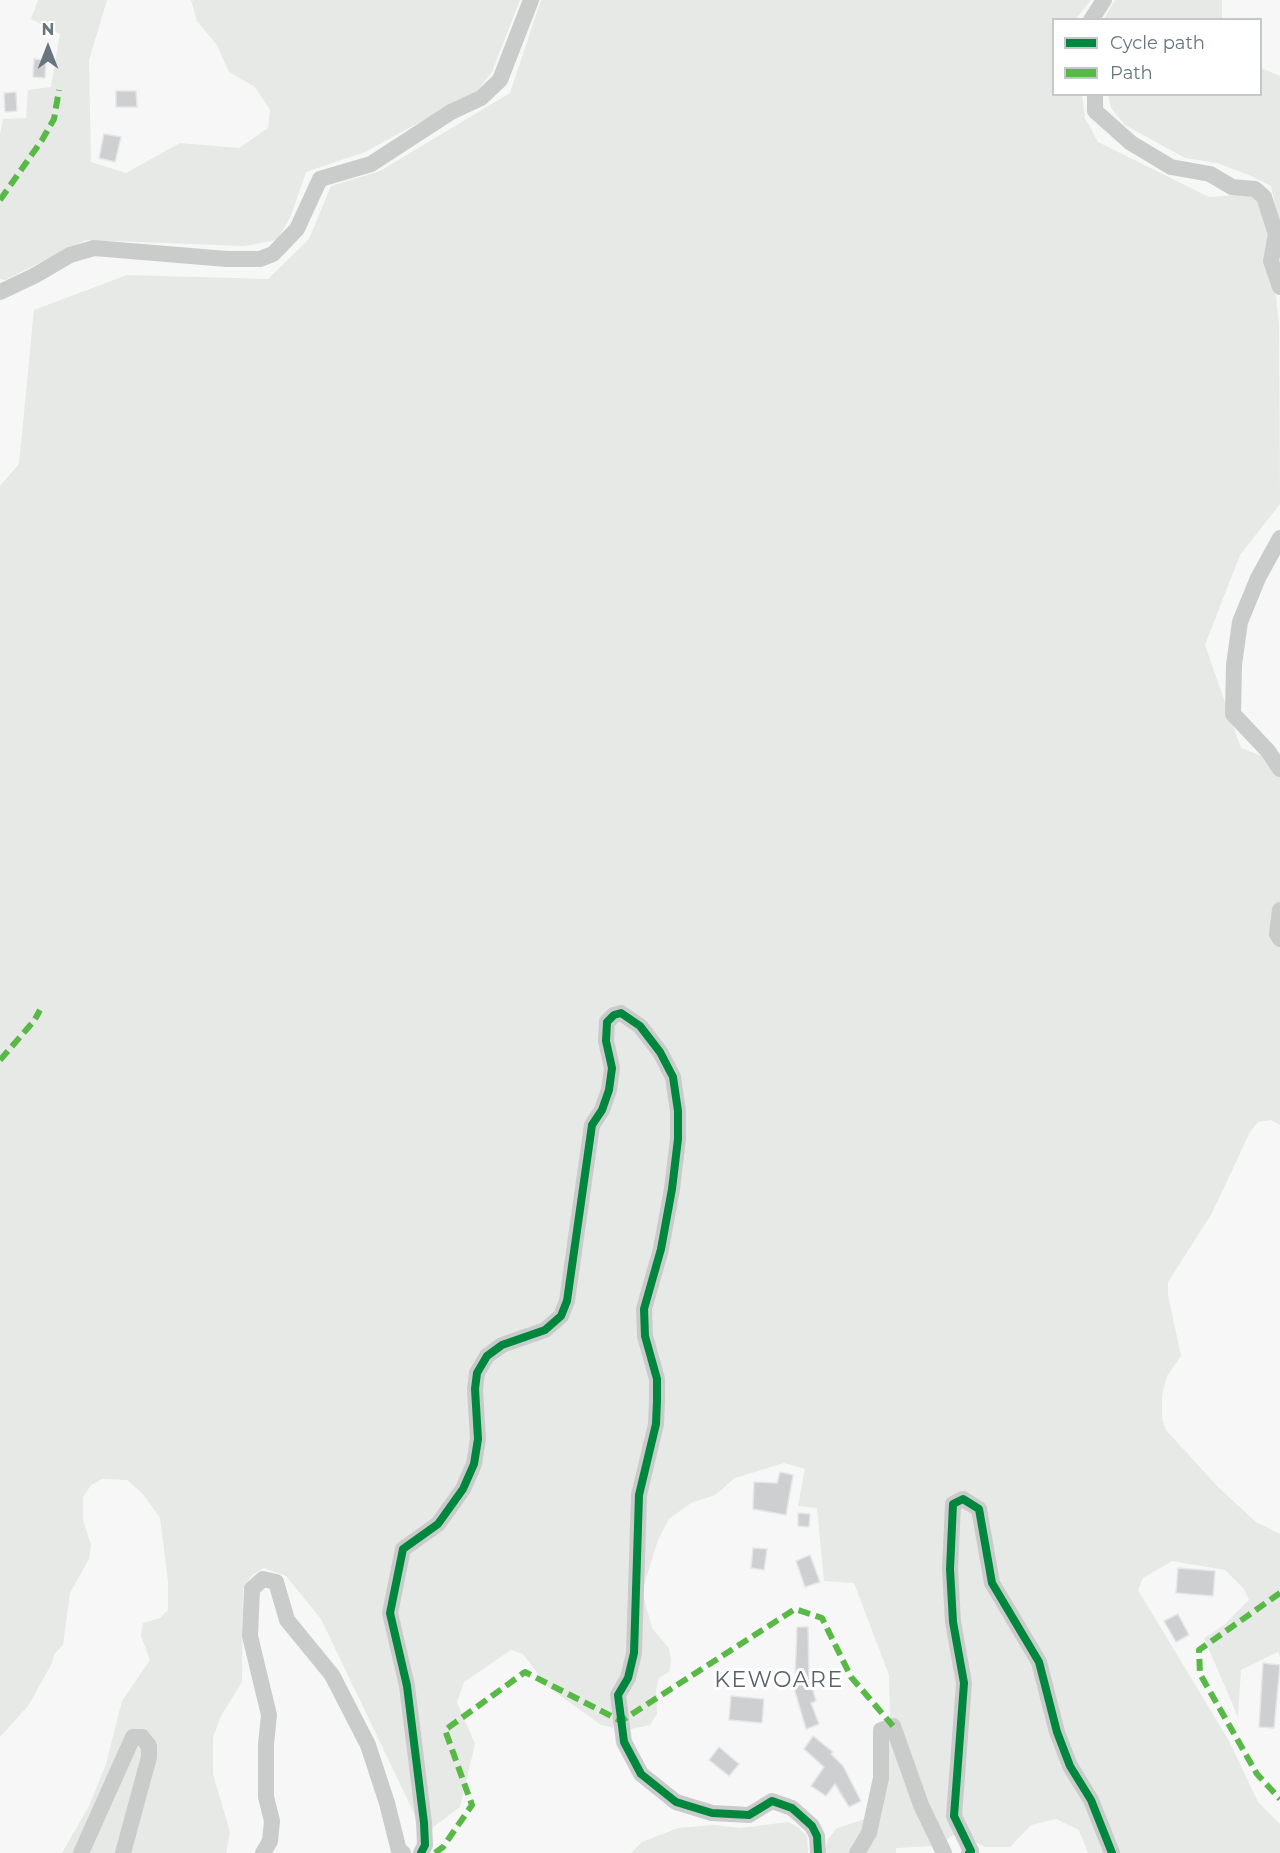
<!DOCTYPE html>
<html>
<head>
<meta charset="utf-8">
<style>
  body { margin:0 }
  #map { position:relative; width:1280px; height:1853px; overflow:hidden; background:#f7f7f7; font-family:Montserrat,sans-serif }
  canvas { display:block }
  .legend { position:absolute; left:1052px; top:18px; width:210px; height:78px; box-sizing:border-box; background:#fff; border:2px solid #c2c8cb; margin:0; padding:8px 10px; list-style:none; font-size:18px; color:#66757e }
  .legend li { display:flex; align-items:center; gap:12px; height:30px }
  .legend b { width:30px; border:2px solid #c2c8cb }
  .north { position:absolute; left:18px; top:18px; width:60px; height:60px; -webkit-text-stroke:4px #fff; paint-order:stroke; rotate:0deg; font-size:16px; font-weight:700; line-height:24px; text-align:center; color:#66757e }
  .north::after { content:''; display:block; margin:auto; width:21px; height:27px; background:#66757e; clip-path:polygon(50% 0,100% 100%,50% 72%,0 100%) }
</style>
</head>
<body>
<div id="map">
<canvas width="1280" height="1853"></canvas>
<ul class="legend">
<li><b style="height:8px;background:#00873e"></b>Cycle path</li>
<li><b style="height:8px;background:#58b947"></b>Path</li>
</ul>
<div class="north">N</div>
</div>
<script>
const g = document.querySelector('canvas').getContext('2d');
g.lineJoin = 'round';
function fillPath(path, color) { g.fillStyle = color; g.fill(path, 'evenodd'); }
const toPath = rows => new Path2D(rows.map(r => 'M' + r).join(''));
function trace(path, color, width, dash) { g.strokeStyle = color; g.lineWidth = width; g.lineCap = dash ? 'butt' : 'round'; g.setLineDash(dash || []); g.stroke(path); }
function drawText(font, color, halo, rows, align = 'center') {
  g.font = font + ' Montserrat,sans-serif'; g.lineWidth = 6; g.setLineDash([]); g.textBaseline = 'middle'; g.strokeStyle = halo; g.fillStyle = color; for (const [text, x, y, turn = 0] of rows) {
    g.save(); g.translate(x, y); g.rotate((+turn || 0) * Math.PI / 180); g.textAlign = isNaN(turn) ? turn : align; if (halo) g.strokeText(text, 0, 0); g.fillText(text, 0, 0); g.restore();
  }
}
const green = toPath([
  [38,0,107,0,89,60,91,162,126,173,180,143,239,148,268,128,270,110,255,87,229,72,217,45,197,21,191,0,520,0,492,72,477,91,365,152,306,172,290,218,277,240,244,246,86,240,5,280,0,279,0,134,3,119,26,118,28,90,51,87,60,34,31,19],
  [541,0,1091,0,1076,19,1054,20,1054,94,1082,95,1085,118,1098,142,1209,197,1250,194,1261,206,1269,231,1279,325,1280,504,1240,555,1205,645,1241,748,1280,763,1280,1125,1271,1120,1258,1122,1250,1132,1212,1213,1168,1282,1168,1295,1181,1356,1167,1376,1162,1395,1162,1419,1166,1430,1218,1487,1256,1522,1280,1534,1280,1656,1278,1652,1241,1670,1238,1717,1204,1638,1224,1625,1249,1600,1244,1589,1225,1570,1172,1561,1143,1578,1138,1590,1229,1741,1258,1802,1280,1824,1280,1853,1088,1853,1079,1830,1056,1819,1031,1825,1010,1847,985,1847,964,1836,953,1835,944,1842,932,1846,896,1848,896,1853,825,1853,828,1839,837,1828,872,1817,890,1718,889,1675,854,1583,824,1581,817,1508,798,1506,805,1469,784,1463,735,1478,715,1495,691,1503,669,1519,658,1540,642,1591,652,1628,669,1648,671,1660,670,1671,659,1678,656,1690,657,1714,650,1725,626,1730,601,1725,548,1687,523,1654,511,1650,464,1682,457,1702,475,1744,460,1807,424,1834,321,1619,286,1576,264,1568,252,1575,243,1589,242,1682,222,1714,213,1737,213,1774,230,1832,226,1853,62,1853,89,1806,106,1764,122,1701,150,1660,141,1636,143,1623,160,1618,168,1610,168,1581,160,1518,143,1494,127,1480,102,1479,91,1485,83,1497,83,1520,91,1545,89,1559,70,1593,63,1645,55,1653,51,1665,28,1706,0,1737,0,486,19,464,34,310,127,275,268,279,309,239,331,186,380,171,510,93],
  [1115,0,1222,0,1222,19,1104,19],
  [1261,68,1280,76,1280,226,1271,186,1249,175,1217,163,1185,158,1125,125,1111,108,1108,95,1260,94],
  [788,1822,798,1827,807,1836,808,1853,631,1853,642,1842,678,1828,714,1825,740,1828]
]);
const building = toPath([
  [34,59,46,60,45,78,33,77,34,59],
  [116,91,136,91,137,107,116,107,116,91],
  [16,92,17,111,5,112,4,93,16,92],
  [104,134,121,137,115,162,99,158,104,134],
  [780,1472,793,1475,786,1515,753,1509,754,1482,777,1483,780,1472],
  [798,1513,810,1514,809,1527,798,1526,798,1513],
  [753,1548,767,1549,764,1570,751,1568,753,1548],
  [810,1555,820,1582,805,1587,796,1561,810,1555],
  [1178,1568,1215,1571,1213,1596,1176,1593,1178,1568],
  [1178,1614,1189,1635,1176,1642,1164,1621,1178,1614],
  [797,1627,808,1627,809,1677,816,1701,811,1703,819,1724,806,1729,792,1681,795,1680,797,1627],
  [1263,1663,1280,1665,1274,1728,1259,1727,1263,1663],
  [731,1696,764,1699,762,1723,729,1720,731,1696],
  [813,1736,833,1752,831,1754,843,1766,861,1801,849,1807,835,1784,826,1796,811,1786,824,1767,804,1749,813,1736],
  [719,1747,739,1764,729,1776,709,1760,719,1747]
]);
const minor = toPath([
  [1091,20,1104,0],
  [1095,94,1095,111,1131,143,1171,167,1210,174,1232,187,1255,189,1264,197,1276,234,1271,261,1280,287],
  [0,292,34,276,70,255,94,248,227,259,260,259,273,254,297,229,320,179,371,164,451,112,481,98,500,80,531,0],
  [1280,538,1258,578,1240,622,1234,665,1233,714,1268,751,1280,769],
  [1280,910,1277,934,1280,939],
  [81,1853,133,1737,142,1737,149,1746,149,1757,123,1853],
  [263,1853,270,1841,272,1821,266,1797,266,1744,269,1715,250,1636,252,1589,263,1579,276,1582,287,1620,332,1675,368,1745,387,1803,399,1851,403,1853],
  [421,1853,425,1845,424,1823,407,1686,390,1613,403,1549,438,1524,463,1489,474,1464,478,1439,475,1389,477,1373,487,1356,502,1345,545,1330,561,1316,567,1301,592,1125,602,1110,609,1090,612,1068,606,1041,607,1022,614,1015,621,1013,640,1026,660,1052,673,1077,678,1111,678,1139,672,1189,661,1249,644,1309,645,1336,657,1379,657,1401,656,1424,639,1495,634,1653,628,1678,618,1695,624,1742,641,1774,676,1802,712,1813,749,1815,772,1801,792,1808,812,1826,817,1836,818,1853],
  [857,1853,869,1833,881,1778,881,1730,893,1726,921,1805,944,1853],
  [969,1853,971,1851,954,1816,964,1683,953,1622,950,1569,953,1504,963,1499,979,1509,992,1583,1039,1662,1057,1732,1070,1766,1091,1800,1112,1853]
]);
const quiet = toPath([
  [0,200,42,140,54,119,59,90],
  [0,1060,34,1021,40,1010],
  [1280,1593,1199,1650,1200,1674,1257,1774,1280,1799],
  [435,1853,443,1847,472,1805,445,1730,525,1672,621,1721,795,1609,822,1618,851,1677,893,1726]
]);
const cycleway = toPath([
  [421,1853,425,1845,424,1823,407,1686,390,1613,403,1549,438,1524,463,1489,474,1464,478,1439,475,1389,477,1373,487,1356,502,1345,545,1330,561,1316,567,1301,592,1125,602,1110,609,1090,612,1068,606,1041,607,1022,614,1015,621,1013,640,1026,660,1052,673,1077,678,1111,678,1139,672,1189,661,1249,644,1309,645,1336,657,1379,657,1401,656,1424,639,1495,634,1653,628,1678,618,1695,624,1742,641,1774,676,1802,712,1813,749,1815,772,1801,792,1808,812,1826,817,1836,818,1853],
  [969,1853,971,1851,954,1816,964,1683,953,1622,950,1569,953,1504,963,1499,979,1509,992,1583,1039,1662,1057,1732,1070,1766,1091,1800,1112,1853]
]);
const quarterNames = [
  ["KEWOARE",779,1681]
];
fillPath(green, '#e6e9e5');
fillPath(building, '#cecfd0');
trace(building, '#e6e6e6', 1.5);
trace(minor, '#cacccc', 16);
trace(quiet, '#58b947', 6, [12, 6]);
trace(cycleway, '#00873e', 8);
g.letterSpacing = '1.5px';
drawText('22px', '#57636a', '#fff', quarterNames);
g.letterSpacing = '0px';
</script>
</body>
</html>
